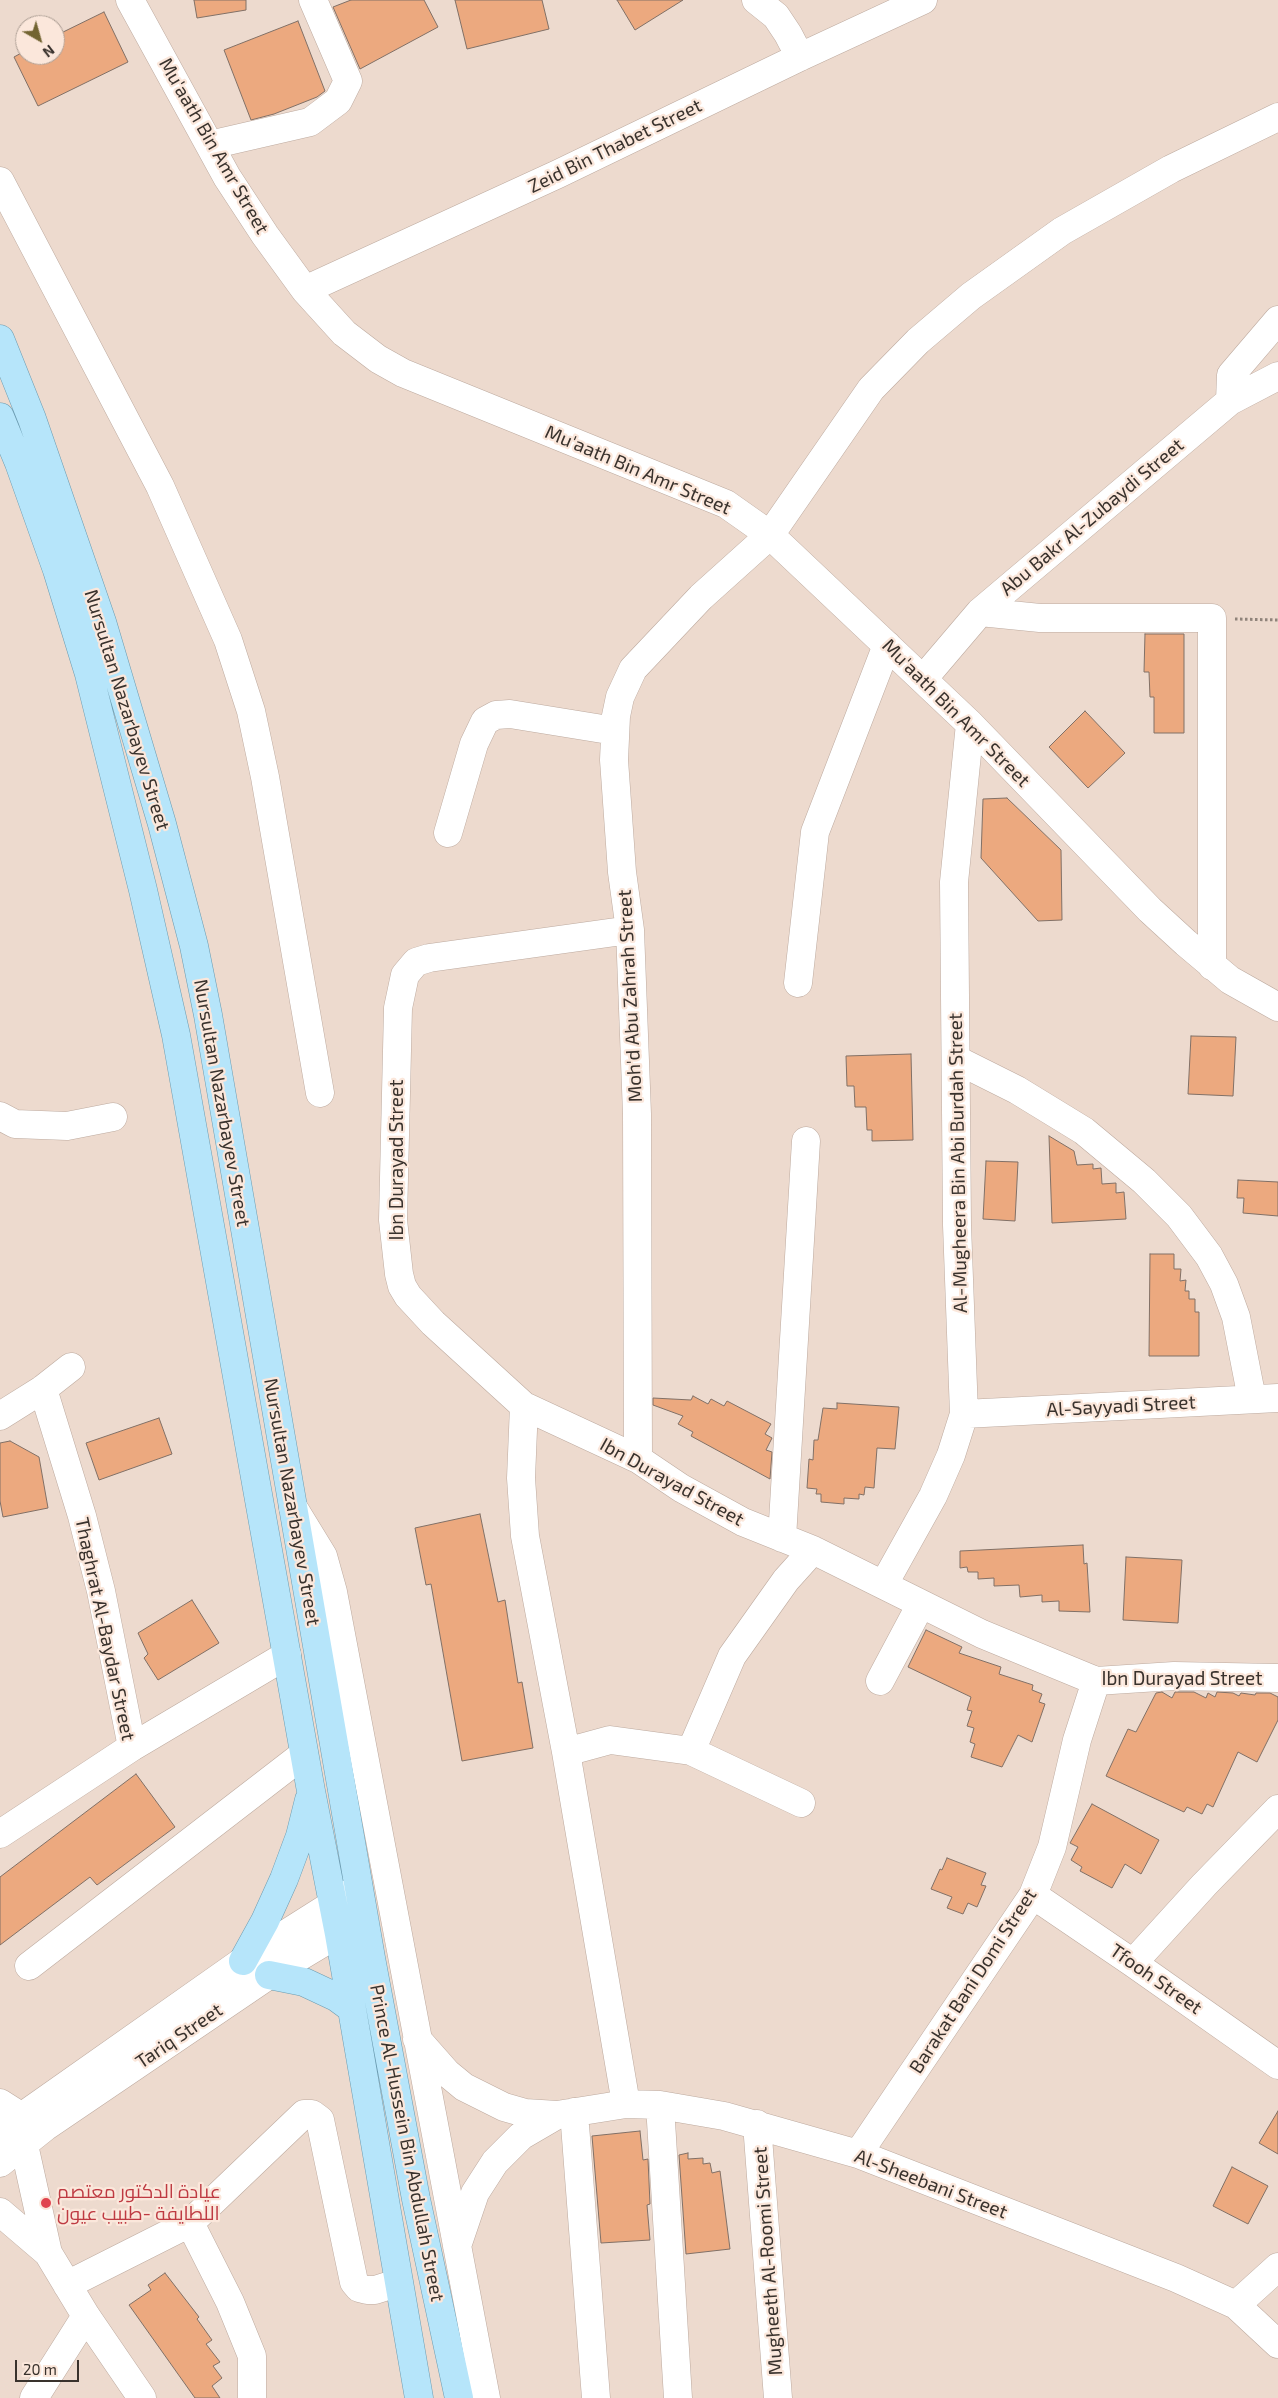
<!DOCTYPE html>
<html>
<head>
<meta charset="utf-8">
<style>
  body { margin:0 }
  #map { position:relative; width:1278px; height:2398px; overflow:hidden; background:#eddace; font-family:"Exo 2",sans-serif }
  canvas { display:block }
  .north { position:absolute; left:15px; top:15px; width:50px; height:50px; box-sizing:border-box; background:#fbe7db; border:1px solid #ad9f95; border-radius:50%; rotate:142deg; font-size:14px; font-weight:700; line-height:20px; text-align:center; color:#39322d }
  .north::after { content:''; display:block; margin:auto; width:18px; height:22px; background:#726431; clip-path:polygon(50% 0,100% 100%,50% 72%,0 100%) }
  .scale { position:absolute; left:15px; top:2360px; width:64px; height:22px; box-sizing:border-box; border:2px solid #39322d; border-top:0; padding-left:6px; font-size:15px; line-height:18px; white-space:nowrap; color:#39322d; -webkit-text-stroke:4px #fbe7db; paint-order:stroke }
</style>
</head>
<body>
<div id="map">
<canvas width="1278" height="2398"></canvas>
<div class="north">N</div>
<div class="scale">20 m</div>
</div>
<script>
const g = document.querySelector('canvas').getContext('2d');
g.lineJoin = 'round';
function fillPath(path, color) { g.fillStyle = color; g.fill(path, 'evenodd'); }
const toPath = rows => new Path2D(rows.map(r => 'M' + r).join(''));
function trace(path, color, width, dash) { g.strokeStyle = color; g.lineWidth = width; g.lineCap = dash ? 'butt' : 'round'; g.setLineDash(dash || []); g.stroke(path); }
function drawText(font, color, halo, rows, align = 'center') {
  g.font = font + ' "Exo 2",Cairo,sans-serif'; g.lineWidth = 4.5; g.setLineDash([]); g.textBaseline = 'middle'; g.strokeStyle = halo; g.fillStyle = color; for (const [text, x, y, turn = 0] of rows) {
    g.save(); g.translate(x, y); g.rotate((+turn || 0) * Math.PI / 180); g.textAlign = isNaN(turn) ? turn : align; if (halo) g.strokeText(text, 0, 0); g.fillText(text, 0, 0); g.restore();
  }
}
const building = toPath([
  [194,0,246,0,246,10,197,18,194,0],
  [351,0,424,0,438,27,360,69,333,7,351,0],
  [455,0,542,0,549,29,467,49,455,0],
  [617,0,683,0,635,30,617,0],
  [104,12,128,62,38,106,14,57,25,51,25,55,55,55,55,36,104,12],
  [298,21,325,91,317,97,274,114,251,120,224,50,298,21],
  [1145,634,1184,634,1184,733,1154,733,1154,697,1150,697,1149,672,1144,672,1145,634],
  [1085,711,1125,753,1088,788,1049,747,1085,711],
  [1007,798,1061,850,1062,920,1038,921,981,858,983,799,1007,798],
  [1191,1036,1236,1037,1233,1096,1188,1094,1191,1036],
  [911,1054,913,1140,872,1141,872,1130,867,1130,866,1107,855,1107,854,1086,847,1086,846,1056,911,1054],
  [1049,1136,1074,1151,1077,1165,1093,1164,1093,1169,1101,1168,1102,1184,1116,1183,1116,1193,1124,1192,1126,1219,1052,1223,1049,1136],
  [986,1161,1018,1162,1015,1221,983,1219,986,1161],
  [1238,1180,1278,1182,1278,1216,1243,1213,1244,1198,1237,1198,1238,1180],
  [1150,1254,1174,1254,1174,1269,1181,1269,1180,1281,1186,1280,1185,1291,1189,1291,1189,1299,1195,1299,1195,1312,1199,1312,1199,1356,1149,1356,1150,1254],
  [693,1396,708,1404,711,1399,724,1406,727,1401,771,1424,765,1434,772,1438,766,1450,772,1452,770,1479,691,1436,693,1432,678,1424,683,1416,653,1405,653,1398,691,1400,693,1396],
  [837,1403,899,1407,895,1449,877,1448,874,1488,865,1487,864,1495,859,1494,859,1499,844,1498,844,1504,821,1502,821,1494,816,1494,817,1489,807,1488,809,1459,813,1460,814,1440,818,1440,823,1408,837,1409,837,1403],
  [159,1418,172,1454,99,1480,86,1443,159,1418],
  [10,1441,39,1457,48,1508,3,1517,0,1501,0,1443,10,1441],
  [480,1514,498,1602,505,1600,518,1683,522,1682,533,1748,462,1761,431,1584,426,1585,415,1528,480,1514],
  [1083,1545,1084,1564,1087,1563,1090,1612,1059,1611,1059,1601,1042,1602,1042,1595,1020,1597,1019,1585,994,1586,994,1578,978,1579,978,1572,968,1572,967,1567,960,1568,960,1551,1083,1545],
  [1126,1557,1182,1560,1178,1623,1123,1620,1126,1557],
  [192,1600,219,1643,158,1680,144,1658,148,1654,138,1633,192,1600],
  [926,1630,962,1647,959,1653,1001,1667,999,1674,1033,1685,1032,1690,1042,1694,1039,1702,1045,1704,1032,1742,1018,1735,1002,1767,971,1757,975,1744,970,1742,974,1728,967,1726,972,1711,967,1710,971,1697,908,1667,926,1630],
  [1162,1692,1172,1698,1175,1692,1194,1692,1206,1698,1208,1693,1215,1697,1217,1692,1233,1693,1239,1696,1241,1693,1255,1695,1256,1693,1270,1693,1278,1697,1278,1720,1257,1762,1238,1752,1213,1807,1207,1804,1202,1814,1187,1807,1184,1812,1106,1776,1128,1729,1136,1732,1156,1693,1162,1692],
  [136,1774,175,1827,97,1885,90,1877,0,1945,0,1877,136,1774],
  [1092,1804,1159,1840,1141,1874,1125,1864,1112,1888,1080,1871,1082,1867,1071,1860,1078,1847,1070,1843,1092,1804],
  [947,1858,986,1873,981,1885,986,1886,977,1907,968,1903,963,1914,947,1908,952,1897,931,1889,940,1869,942,1870,947,1858],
  [1278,2111,1278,2154,1259,2143,1278,2111],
  [640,2131,643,2160,648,2159,650,2204,647,2205,650,2240,601,2243,592,2136,640,2131],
  [688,2153,688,2159,703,2158,703,2164,710,2163,712,2173,720,2171,730,2249,686,2254,679,2155,688,2153],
  [1232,2167,1268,2186,1248,2224,1213,2206,1232,2167],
  [165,2273,199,2317,197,2319,212,2340,206,2344,220,2362,213,2366,222,2378,212,2386,220,2398,195,2398,129,2305,151,2290,148,2285,165,2273]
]);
const path = toPath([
  [1235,619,1278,620]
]);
const minor = toPath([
  [130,0,227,177,265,235,305,290,344,333,378,359,403,373,726,504,770,535,970,724,1150,910,1186,943,1230,980,1278,1007],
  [756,0,776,16,788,34,800,57],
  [210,145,310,122,338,101,348,81,313,0],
  [0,181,160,486,228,640,251,711,265,777,320,1093],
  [305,290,558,174,800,57,923,0],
  [1230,401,1231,375,1278,320],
  [980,612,1040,618,1212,618,1212,966],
  [923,679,980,612,1230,401,1278,376],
  [448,833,474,744,485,721,496,715,510,714,615,731],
  [630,930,429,958,416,962,405,975,398,1008,393,1220,399,1274,402,1286,408,1296,433,1323,524,1406,638,1459,681,1488,743,1522,813,1550,982,1634,1096,1681,1174,1676,1278,1678],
  [798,983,815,832,887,645],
  [957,1060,1017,1090,1084,1131,1144,1181,1179,1216,1209,1256,1224,1284,1236,1317,1252,1399],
  [0,1116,15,1124,67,1126,113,1117],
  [43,1389,82,1516,101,1591,132,1747],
  [524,1406,521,1478,525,1536,566,1752,626,2104],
  [964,1414,1278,1398],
  [0,1416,43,1389,71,1367],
  [638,1459,637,1114,630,930,622,872,614,760,616,716,620,697,633,669,701,597,770,535,871,389,918,341,971,296,1062,231,1171,169,1278,117],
  [293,1507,323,1556,333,1592,486,2398],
  [782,1538,806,1141],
  [884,1584,933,1496,951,1455,964,1414,957,1225,954,882,970,724],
  [880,1681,921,1604],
  [691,1751,732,1656,786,1580,813,1550],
  [566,1752,610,1740,691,1751,801,1803],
  [0,1834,132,1747,287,1655],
  [1033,1895,1133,1963,1278,2065],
  [1133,1963,1204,1885,1278,1809],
  [29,1966,304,1754],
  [417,2039,447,2073,464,2087,504,2107,525,2113,557,2115,626,2104,660,2105,724,2116,858,2154,1176,2278,1236,2305,1278,2344],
  [0,2103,22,2117],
  [660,2105,678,2398],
  [574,2112,596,2398],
  [757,2124,778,2398],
  [0,2132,243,1961,352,1892],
  [24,2145,48,2253,86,2316,142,2398],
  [858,2154,1033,1895,1052,1847,1077,1740,1096,1681],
  [0,2163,45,2127,269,1975,359,1921],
  [0,2212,48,2253],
  [190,2223,230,2302,252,2356,252,2398],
  [457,2246,475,2193,495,2162,521,2136,557,2115],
  [67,2285,190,2223,304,2114,312,2114,320,2120,354,2282,359,2288,367,2290,375,2290,397,2283],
  [1236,2305,1278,2267],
  [34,2398,86,2316]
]);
const major = toPath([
  [0,339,32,419,102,622,162,824,194,946,208,1015,371,1958,416,2199,459,2398],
  [0,417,19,463,57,570,89,674,143,890,176,1035,311,1791,339,1934,419,2398],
  [243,1961,265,1921,284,1879,300,1836,309,1800],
  [269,1975,304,1982,336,1997,351,2008]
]);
const markers = [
  [46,2203,6,"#e0444e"]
];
const streetNames = [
  ["Mu'aath Bin Amr Street",214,146,60],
  ["Zeid Bin Thabet Street",615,146,-26],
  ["Mu'aath Bin Amr Street",638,470,23],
  ["Abu Bakr Al-Zubaydi Street",1092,517,-40],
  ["Nursultan Nazarbayev Street",127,710,73],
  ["Mu'aath Bin Amr Street",956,713,45],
  ["Moh'd Abu Zahrah Street",630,996,-93],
  ["Nursultan Nazarbayev Street",222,1103,80],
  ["Ibn Durayad Street",397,1160,-90],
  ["Al-Mugheera Bin Abi Burdah Street",958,1163,-91],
  ["Al-Sayyadi Street",1121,1406,-3],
  ["Ibn Durayad Street",672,1482,29],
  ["Nursultan Nazarbayev Street",292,1502,80],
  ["Thaghrat Al-Baydar Street",105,1629,78],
  ["Ibn Durayad Street",1182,1679],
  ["Tfooh Street",1156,1979,35],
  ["Barakat Bani Domi Street",973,1981,-57],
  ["Tariq Street",179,2036,-34],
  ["Prince Al-Hussein Bin Abdullah Street",407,2143,79],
  ["Al-Sheebani Street",931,2184,21],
  ["Mugheeth Al-Roomi Street",768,2261,-94]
];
const healthNames = [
  ["عيادة الدكتور معتصم",57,2192],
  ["اللطايفة -طبيب عيون",57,2214]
];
fillPath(building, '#eca97f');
trace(building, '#817066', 1);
trace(minor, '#bdaa9f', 29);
trace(major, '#6b9bb0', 29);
trace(path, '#8f837a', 3, [2.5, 2.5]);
trace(minor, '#fff', 28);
trace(major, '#b6e5fa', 28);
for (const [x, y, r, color] of markers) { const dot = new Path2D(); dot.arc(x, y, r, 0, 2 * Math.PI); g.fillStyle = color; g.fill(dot); trace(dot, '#fbe7db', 2); }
drawText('19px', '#39322d', '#fbe7db', streetNames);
drawText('19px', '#be3a42', '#fbe7db', healthNames, 'left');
</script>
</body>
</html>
